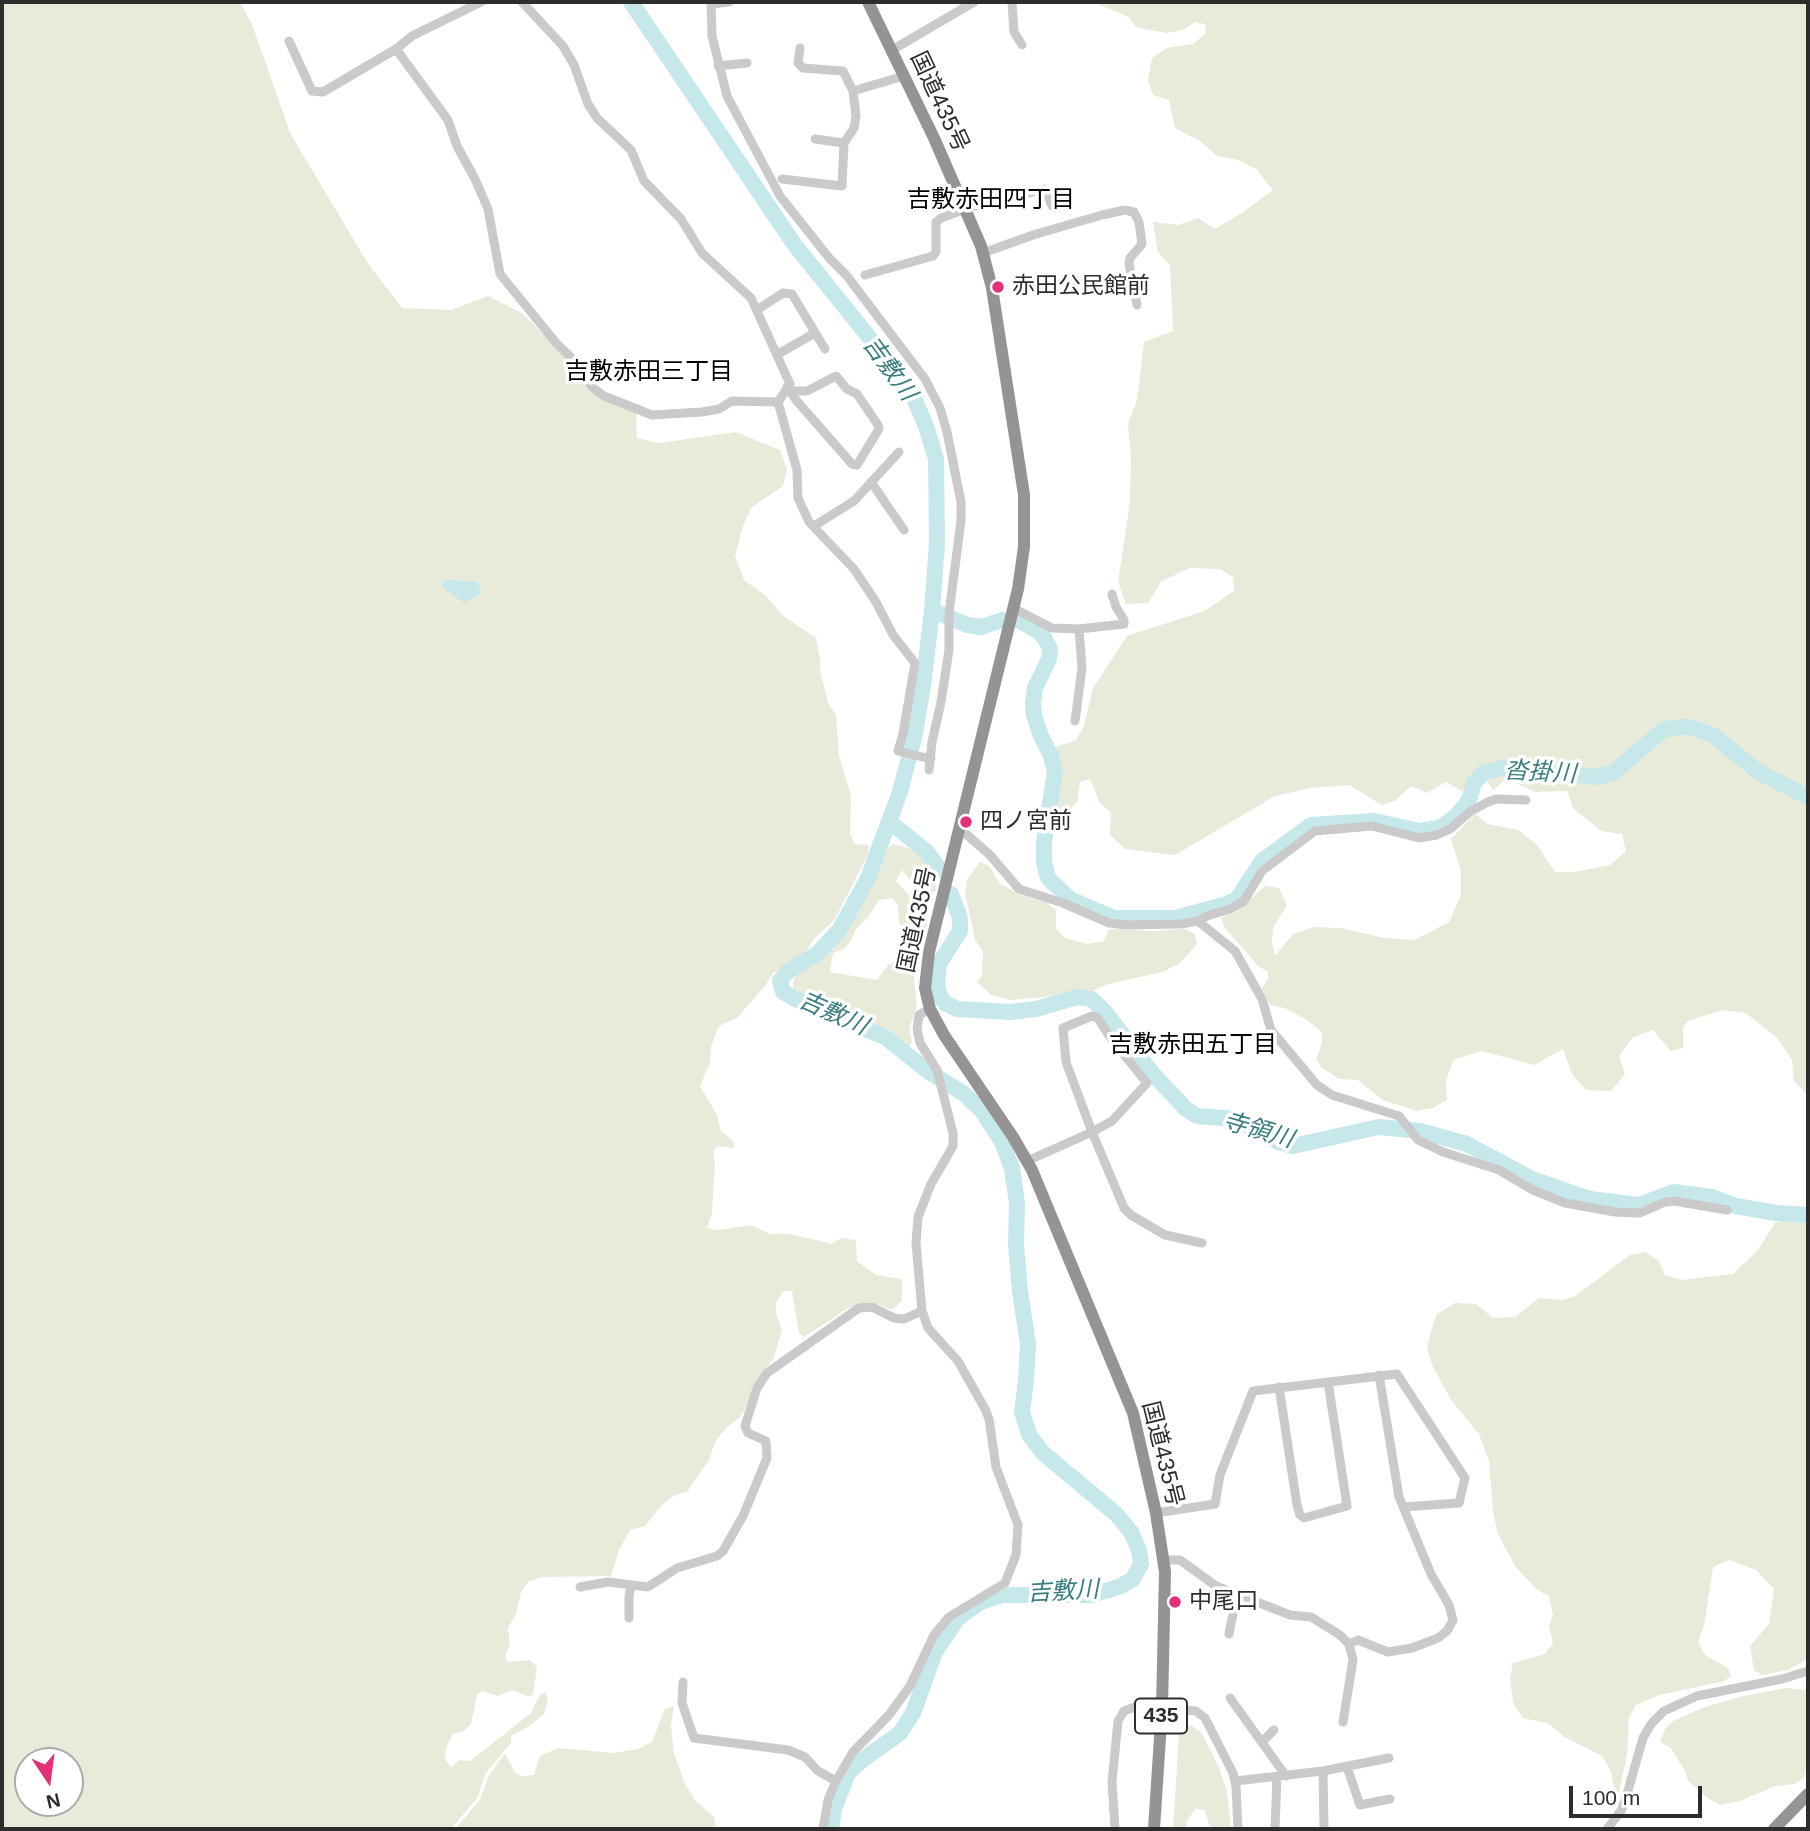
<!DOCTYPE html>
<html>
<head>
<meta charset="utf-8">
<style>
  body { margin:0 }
  #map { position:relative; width:1810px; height:1831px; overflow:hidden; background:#fff; font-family:Helvetica,sans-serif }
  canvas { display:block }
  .frame { position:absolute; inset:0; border:4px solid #2d2d2d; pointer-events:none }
  .north { position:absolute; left:14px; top:1747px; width:70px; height:70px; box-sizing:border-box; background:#fff; border:2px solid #ababab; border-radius:50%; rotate:167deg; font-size:19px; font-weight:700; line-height:28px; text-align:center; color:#2d2d2d }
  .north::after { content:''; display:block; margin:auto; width:24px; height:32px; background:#e33078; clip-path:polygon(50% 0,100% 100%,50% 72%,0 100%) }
  .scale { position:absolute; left:1569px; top:1786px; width:133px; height:32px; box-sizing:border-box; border:4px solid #2d2d2d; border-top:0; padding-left:9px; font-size:21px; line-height:24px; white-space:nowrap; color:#2d2d2d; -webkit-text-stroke:5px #fff; paint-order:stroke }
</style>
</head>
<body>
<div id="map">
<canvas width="1810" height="1831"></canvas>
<div class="frame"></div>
<div class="north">N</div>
<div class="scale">100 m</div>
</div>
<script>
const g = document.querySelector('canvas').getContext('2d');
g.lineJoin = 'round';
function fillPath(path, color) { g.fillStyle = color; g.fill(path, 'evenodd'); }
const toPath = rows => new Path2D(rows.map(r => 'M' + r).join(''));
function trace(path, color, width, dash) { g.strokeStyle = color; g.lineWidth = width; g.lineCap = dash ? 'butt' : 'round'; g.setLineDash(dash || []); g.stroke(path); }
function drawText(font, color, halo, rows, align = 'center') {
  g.font = font + ' Helvetica,"Noto Sans JP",sans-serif'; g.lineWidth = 7; g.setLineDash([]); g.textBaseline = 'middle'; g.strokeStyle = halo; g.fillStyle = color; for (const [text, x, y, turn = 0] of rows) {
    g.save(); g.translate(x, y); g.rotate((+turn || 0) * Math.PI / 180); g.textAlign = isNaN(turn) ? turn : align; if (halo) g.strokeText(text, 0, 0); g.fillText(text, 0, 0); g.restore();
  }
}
const green = toPath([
  [2,2,240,2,252,24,290,133,367,262,402,308,451,310,488,296,522,313,575,366,590,389,636,412,637,438,659,443,736,432,780,450,787,469,783,486,752,507,744,523,735,556,744,580,766,596,782,615,816,638,820,658,820,670,828,703,836,715,839,756,851,796,850,834,855,844,869,845,867,856,835,919,813,940,806,952,773,973,765,986,737,1018,719,1026,711,1046,710,1063,700,1086,717,1115,721,1131,734,1142,734,1148,718,1146,713,1151,715,1164,712,1213,707,1228,718,1230,751,1225,770,1234,790,1234,832,1244,841,1238,856,1240,857,1261,876,1275,902,1279,902,1301,892,1310,871,1302,848,1308,804,1337,799,1333,792,1291,783,1291,776,1303,776,1314,782,1330,773,1360,759,1377,747,1406,739,1418,726,1428,715,1442,709,1460,687,1492,675,1495,662,1505,645,1526,630,1530,619,1550,611,1576,542,1577,528,1582,521,1592,516,1614,508,1628,510,1644,505,1657,508,1662,530,1660,537,1667,533,1694,530,1697,512,1690,498,1696,483,1691,477,1694,471,1724,464,1731,453,1734,446,1748,445,1759,451,1767,459,1760,470,1761,531,1713,540,1695,545,1692,548,1699,544,1714,528,1727,511,1736,511,1743,485,1774,478,1797,451,1829,2,1829],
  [28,1761,70,1761,70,1803,28,1803],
  [1100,2,1808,2,1808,1096,1794,1081,1792,1060,1777,1038,1746,1013,1723,1010,1688,1021,1683,1028,1683,1048,1671,1051,1653,1030,1632,1038,1619,1056,1625,1074,1611,1091,1586,1090,1572,1074,1563,1049,1534,1065,1482,1051,1453,1060,1446,1081,1447,1100,1433,1108,1417,1111,1383,1100,1358,1080,1339,1079,1321,1067,1316,1059,1322,1043,1322,1032,1307,1020,1285,1008,1270,1005,1262,988,1268,979,1268,972,1258,966,1246,952,1225,928,1221,918,1237,911,1265,886,1279,888,1287,905,1273,928,1272,943,1275,956,1293,934,1314,927,1340,928,1384,938,1415,940,1449,922,1461,895,1461,871,1451,839,1475,814,1488,824,1518,830,1537,845,1555,872,1574,872,1610,865,1626,851,1622,834,1601,831,1573,808,1567,791,1535,792,1506,779,1493,790,1484,777,1475,773,1462,791,1446,782,1427,793,1411,786,1395,801,1382,805,1349,785,1311,788,1275,796,1175,855,1125,849,1110,835,1111,813,1100,803,1090,779,1080,782,1077,802,1064,816,1054,814,1060,769,1053,748,1076,740,1084,726,1093,688,1127,636,1204,611,1234,591,1233,577,1220,569,1189,568,1161,582,1148,603,1126,604,1118,581,1130,502,1131,457,1128,424,1137,400,1144,342,1173,331,1170,266,1158,252,1153,222,1178,225,1198,218,1215,229,1243,212,1273,190,1256,169,1238,160,1217,156,1200,141,1175,128,1169,100,1153,95,1148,80,1152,58,1167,48,1193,44,1206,33,1205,24,1195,22,1183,30,1167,33,1144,29,1135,26,1129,17,1100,5],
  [893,844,913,849,922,856,935,876,936,891,929,895,910,880,902,870,896,881,926,914,927,924,916,958,914,979,917,1005,909,1029,912,1042,908,1049,890,1036,838,1009,810,1002,793,993,793,983,796,972,812,964,827,952,851,920,867,890,878,857],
  [892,898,898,904,899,923,907,933,907,944,896,963,889,964,877,980,830,972,833,953,844,949,851,941,856,929,869,916,879,900],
  [980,862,989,866,1000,884,1021,895,1047,903,1056,910,1056,929,1065,938,1087,944,1104,941,1109,929,1155,931,1186,929,1195,934,1197,944,1180,963,1163,972,1108,984,1092,991,1062,993,1045,997,1010,1000,991,995,977,982,982,975,983,951,975,940,965,892,967,880],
  [1787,1218,1808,1219,1808,1659,1788,1670,1762,1675,1754,1670,1750,1646,1769,1624,1774,1589,1756,1570,1729,1560,1713,1567,1704,1626,1698,1642,1705,1655,1728,1668,1731,1677,1721,1682,1659,1695,1636,1705,1629,1717,1627,1755,1619,1793,1614,1788,1611,1771,1602,1756,1563,1736,1548,1723,1523,1718,1513,1703,1510,1679,1513,1663,1545,1654,1553,1643,1549,1626,1553,1615,1549,1596,1537,1590,1515,1566,1498,1534,1493,1512,1489,1461,1479,1434,1451,1400,1432,1365,1427,1348,1431,1331,1437,1314,1455,1303,1476,1304,1493,1318,1515,1317,1539,1298,1561,1300,1574,1297,1630,1255,1645,1252,1659,1261,1665,1275,1681,1280,1733,1274,1757,1251,1775,1223],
  [1786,1688,1808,1690,1808,1759,1804,1778,1794,1784,1775,1786,1740,1801,1720,1805,1708,1798,1688,1781,1685,1771,1671,1748,1660,1742,1665,1729,1673,1721,1702,1708,1739,1697],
  [674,1706,671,1727,674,1753,684,1782,695,1800,714,1817,716,1829,455,1829,480,1800,488,1777,505,1753,515,1773,522,1776,534,1775,540,1756,558,1748,613,1753,638,1749,652,1742,665,1709],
  [1190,1725,1201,1732,1218,1765,1227,1791,1231,1829,1211,1829,1204,1810,1195,1809,1187,1821,1186,1829,1173,1829,1179,1734]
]);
const water = toPath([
  [449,580,477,582,482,593,464,603,442,587,443,582]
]);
const river = toPath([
  [631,2,794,244,877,347,913,396,926,426,936,459,937,544,932,611,923,686,915,734,900,792,867,880,840,929,818,953,787,972,780,981,783,992,810,1007,885,1037,929,1072,963,1093,982,1111,1001,1140,1012,1168,1017,1203,1016,1245,1020,1291,1028,1344,1026,1381,1022,1412,1026,1425,1030,1436,1043,1453,1116,1514,1131,1532,1139,1550,1141,1564,1133,1579,1119,1587,1091,1595,1002,1595,981,1602,958,1618,935,1652,913,1713,900,1733,861,1761,848,1773,834,1809,831,1829],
  [934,611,967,625,981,627,1002,620],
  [1018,620,1036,630,1044,637,1050,649,1049,659,1035,688,1033,703,1034,715,1041,736,1051,756,1055,772,1044,841,1044,862,1048,878,1070,899,1114,918,1175,918,1227,904,1237,899,1262,861,1311,825,1374,821,1419,831,1441,827,1455,817,1469,800,1474,783,1484,772,1503,768,1597,777,1614,772,1663,730,1677,727,1689,727,1713,735,1757,771,1808,797],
  [890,822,927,852,940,870],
  [951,894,960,918,960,931,939,964,937,984,940,996,945,1003,957,1009,1010,1012,1036,1009,1077,997,1092,999,1105,1012,1152,1073,1186,1109,1197,1116,1235,1119,1278,1142,1293,1146,1379,1127,1420,1131,1467,1144,1532,1179,1590,1199,1639,1205,1674,1192,1712,1197,1736,1206,1776,1213,1808,1215]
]);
const minor = toPath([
  [522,2,563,46,574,65,588,104,597,118,631,150,644,181,681,219,702,253,751,298,790,384,778,402,797,470,798,498,809,522,854,569,876,602,893,635,915,663,903,734,898,751,931,759],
  [711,2,712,36,727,96,780,196,830,259,847,276,925,379,940,408,947,432,961,502,961,521,949,613,949,650,941,702,932,742,929,770],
  [1012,2,1014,32,1022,45],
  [711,4,729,2],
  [289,41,312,91,323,92,396,49,412,36,481,2],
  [800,48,798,63,803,68,843,71,853,91,904,76],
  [396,49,448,120,457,146,475,179,488,209,500,274,557,344,579,365,592,387,604,396,652,415,702,412,719,409,732,401,778,402],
  [892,50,974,2],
  [718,66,747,63],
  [815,139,844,143],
  [782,179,842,186,844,143,854,128,856,116,853,91],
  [983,253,1033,235,1102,215,1125,210,1134,212,1139,222,1142,244,1130,258,1129,264,1137,305],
  [865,275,933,256,936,252,936,222,941,218,971,207,1045,189,1052,206],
  [757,310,783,293,792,294,825,349],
  [778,354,815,333],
  [787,387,790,391,796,400,852,464,857,465,879,429,878,425,857,394,847,389,836,376,807,391,790,391],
  [871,482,904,530],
  [814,526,854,501,899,452],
  [1013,608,1052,628,1079,629,1082,668,1075,721],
  [1079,629,1124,624,1124,620,1116,607,1112,594],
  [959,828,990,855,1019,889,1063,903,1109,923,1126,925,1181,924,1198,921,1207,916,1230,909,1244,901,1262,871,1315,831,1372,826,1419,838,1437,835,1450,829,1471,811,1488,802,1496,799,1526,800],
  [1198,921,1235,951,1262,999,1271,1030,1317,1085,1332,1095,1399,1116,1418,1140,1443,1152,1499,1170,1533,1190,1565,1203,1615,1212,1640,1213,1665,1202,1674,1201,1727,1210],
  [1027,1161,1092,1132,1112,1121,1147,1083,1112,1040,1097,1017,1092,1016,1063,1028,1066,1062,1092,1132,1124,1208,1131,1215,1165,1235,1202,1243],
  [1279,1387,1297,1505,1300,1515,1304,1518,1347,1506,1328,1382],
  [1156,1513,1215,1504,1220,1475,1253,1391,1397,1374,1465,1478,1459,1503,1403,1507],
  [1164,1560,1180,1560,1216,1586,1290,1615,1311,1617,1340,1635,1349,1644,1358,1640,1388,1652,1412,1648,1438,1638,1447,1631,1453,1620,1449,1605,1431,1574,1399,1497,1379,1375],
  [580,1587,608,1582,648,1587,677,1568,717,1556,723,1551,743,1516,767,1458,766,1441,748,1433,745,1426,757,1388,767,1373,859,1308,872,1307,894,1318,904,1319,922,1311],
  [629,1618,629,1597,631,1585],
  [1229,1634,1237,1594],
  [683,1682,682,1703,694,1738,788,1750,805,1757,818,1771,836,1781],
  [1230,1698,1286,1776],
  [1343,1722,1353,1660,1349,1644],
  [1262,1742,1274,1730],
  [1347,1767,1360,1805,1390,1799],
  [1323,1771,1324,1829],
  [1235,1781,1323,1771,1389,1758],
  [823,1829,828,1800,836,1781,853,1752,889,1715,910,1686,934,1635,949,1617,1005,1583,1016,1555,1018,1525,996,1467,989,1419,985,1409,958,1361,928,1328,922,1311,916,1243,918,1217,931,1184,953,1146,953,1133,937,1070,920,1043,917,1029,919,1015,930,1009],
  [1115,1829,1112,1782,1118,1721,1124,1711,1138,1706,1196,1711,1205,1718,1233,1773,1236,1786,1238,1829],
  [1275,1829,1277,1777],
  [1607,1829,1621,1811,1625,1801,1643,1738,1651,1724,1664,1711,1697,1696,1782,1679,1808,1671]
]);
const highway = toPath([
  [868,2,934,138,981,246,992,288,1024,495,1024,547,1018,589,929,952,925,988,930,1009,944,1035,1013,1137,1032,1170,1133,1413,1156,1513,1165,1572,1162,1707,1154,1829],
  [1774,1829,1808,1794]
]);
const markers = [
  [998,287,7,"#e33078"],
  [966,822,7,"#e33078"],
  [1175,1602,7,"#e33078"]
];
const shields = [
  [1161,1716,52]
];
const shieldNames = [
  ["435",1161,1716]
];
const streetNames = [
  ["国道435号",939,102,65],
  ["国道435号",918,920,-78],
  ["国道435号",1162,1454,76]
];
const poiNames = [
  ["赤田公民館前",1012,287],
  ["四ノ宮前",980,822],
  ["中尾口",1189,1602]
];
const neighbourhoodNames = [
  ["吉敷赤田四丁目",991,200],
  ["吉敷赤田三丁目",649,372],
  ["吉敷赤田五丁目",1193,1045]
];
const waterNames = [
  ["吉敷川",889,369,54],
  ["沓掛川",1540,773,3],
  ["吉敷川",833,1014,24],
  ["寺領川",1258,1131,16],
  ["吉敷川",1063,1592,-3]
];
fillPath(green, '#e8ebda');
fillPath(water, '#c6e8ea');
trace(river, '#c6e8ea', 16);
trace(minor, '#cacaca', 9);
trace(highway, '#949494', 12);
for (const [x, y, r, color] of markers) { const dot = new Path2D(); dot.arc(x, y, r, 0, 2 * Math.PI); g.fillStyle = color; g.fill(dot); trace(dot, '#fff', 2.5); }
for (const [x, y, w] of shields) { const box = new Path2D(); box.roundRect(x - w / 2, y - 17.5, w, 35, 5); g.fillStyle = '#fff'; g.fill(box); trace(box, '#2d2d2d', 2); }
drawText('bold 21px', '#2d2d2d', null, shieldNames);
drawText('23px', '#2d2d2d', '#fff', streetNames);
drawText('23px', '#2d2d2d', '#fff', poiNames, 'left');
drawText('24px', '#000', '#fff', neighbourhoodNames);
drawText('italic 24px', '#387d82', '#fff', waterNames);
</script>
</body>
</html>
